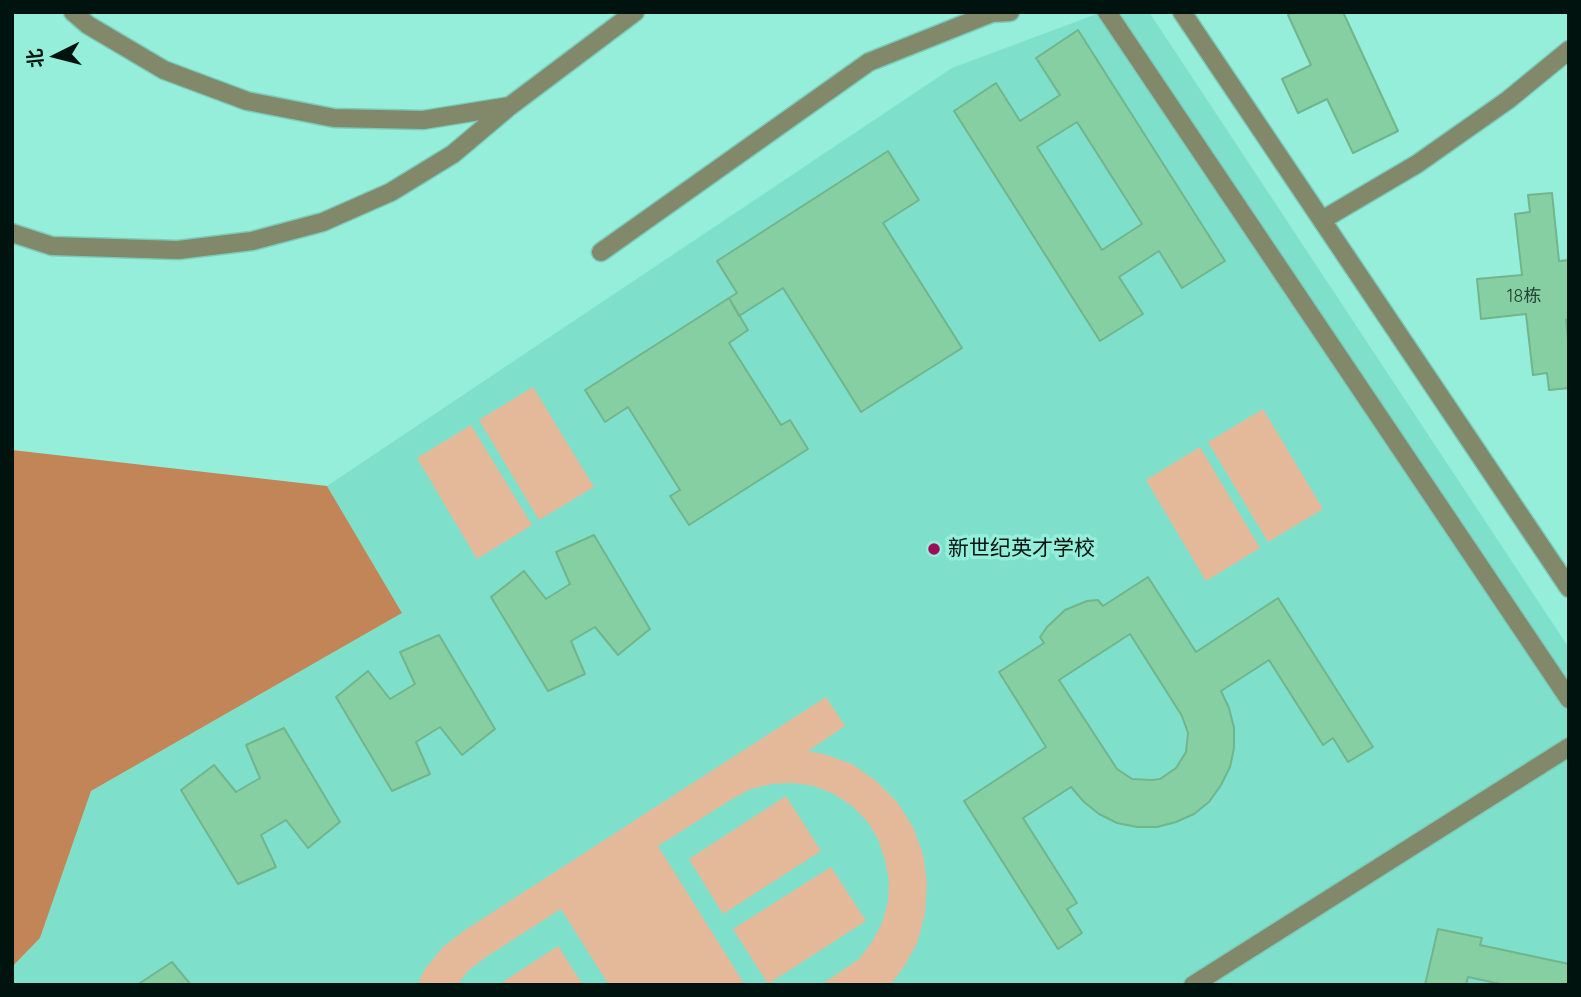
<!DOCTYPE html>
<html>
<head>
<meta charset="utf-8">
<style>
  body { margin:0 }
  #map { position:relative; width:1581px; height:997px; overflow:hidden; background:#94eed9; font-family:Quicksand,"Noto Sans SC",sans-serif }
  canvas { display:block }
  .frame { position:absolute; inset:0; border:14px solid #00130e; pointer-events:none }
  .north { position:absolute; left:21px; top:21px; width:70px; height:70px; -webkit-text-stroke:5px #94eed9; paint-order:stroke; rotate:264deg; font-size:19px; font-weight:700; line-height:28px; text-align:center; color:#00130e }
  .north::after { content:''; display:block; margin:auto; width:24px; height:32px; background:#00130e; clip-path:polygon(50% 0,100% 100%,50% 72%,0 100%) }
</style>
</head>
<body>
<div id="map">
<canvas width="1581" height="997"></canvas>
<div class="frame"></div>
<div class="north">北</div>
</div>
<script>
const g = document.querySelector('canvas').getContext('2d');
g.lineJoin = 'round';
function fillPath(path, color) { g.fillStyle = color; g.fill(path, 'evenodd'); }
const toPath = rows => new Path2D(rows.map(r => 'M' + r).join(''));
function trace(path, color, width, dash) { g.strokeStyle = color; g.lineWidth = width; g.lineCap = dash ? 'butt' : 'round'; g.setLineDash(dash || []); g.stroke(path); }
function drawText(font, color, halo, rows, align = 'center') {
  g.font = font + ' Quicksand,"Noto Sans SC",sans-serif'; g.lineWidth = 7; g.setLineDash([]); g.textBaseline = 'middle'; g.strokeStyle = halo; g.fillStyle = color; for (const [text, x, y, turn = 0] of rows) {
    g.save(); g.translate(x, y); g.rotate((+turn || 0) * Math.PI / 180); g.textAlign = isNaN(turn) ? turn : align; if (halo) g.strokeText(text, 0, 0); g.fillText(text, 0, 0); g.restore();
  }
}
const built = toPath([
  [1102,12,1149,12,1569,648,1569,985,12,985,12,967,40,938,91,791,402,613,327,486,952,68]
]);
const green = toPath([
  [533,387,594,487,539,520,479,420],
  [1263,409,1323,509,1268,542,1208,442],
  [471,425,532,525,477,559,417,458],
  [1200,447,1260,548,1206,581,1146,480],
  [826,697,845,726,808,751,824,754,852,764,876,781,897,802,913,827,923,854,927,883,925,913,918,941,904,967,890,985,821,985,859,959,872,942,882,923,888,902,889,881,885,860,878,839,867,821,852,806,834,794,814,786,793,783,772,784,751,789,732,799,658,846,745,985,609,985,561,909,486,957,469,970,457,985,417,985,425,969,443,947,465,930],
  [786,796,821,851,723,914,689,859],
  [831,867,866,921,768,984,733,929],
  [558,946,583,985,498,985]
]);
const forest = toPath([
  [12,450,327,486,402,613,91,791,40,938,12,967]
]);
const building = toPath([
  [1292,12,1343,12,1398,131,1353,153,1327,99,1298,113,1282,79,1311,65,1288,15,1292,12],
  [1078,30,1225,261,1182,288,1159,251,1119,277,1143,314,1100,341,954,111,996,83,1020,121,1060,95,1036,58,1078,30],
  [1077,122,1142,224,1102,250,1037,147,1077,122],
  [888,151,919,200,883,223,962,348,861,412,783,288,739,316,729,298,737,293,717,261,888,151],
  [1552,193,1559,261,1569,260,1569,319,1566,320,1569,349,1569,388,1549,390,1547,373,1533,375,1526,314,1481,319,1477,279,1522,275,1515,214,1530,212,1528,195,1552,193],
  [729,298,748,330,729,343,781,425,790,420,808,449,689,525,670,496,680,490,628,407,605,422,585,390,729,298],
  [594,535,650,629,618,655,595,627,571,641,585,674,548,691,491,597,524,571,546,599,570,584,556,552,594,535],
  [1148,577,1196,652,1278,598,1373,747,1348,762,1333,738,1323,745,1269,660,1221,691,1229,708,1234,728,1234,748,1230,767,1221,785,1209,802,1194,814,1176,822,1157,827,1137,827,1117,823,1099,814,1084,802,1071,787,1023,818,1077,903,1067,909,1082,933,1058,949,964,801,1046,747,999,672,1044,643,1040,637,1047,627,1065,610,1087,601,1098,600,1103,606,1148,577],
  [1130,634,1182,716,1188,733,1186,752,1176,768,1160,779,1151,780,1132,779,1117,769,1059,680,1130,634],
  [439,635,495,729,462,755,440,727,416,742,430,774,392,791,336,697,368,671,390,699,415,684,400,652,439,635],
  [284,728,340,822,308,848,286,820,261,835,276,867,238,884,181,790,214,765,236,792,260,778,246,745,284,728],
  [1438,929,1482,938,1480,945,1569,964,1569,985,1505,985,1468,977,1466,985,1425,985,1438,929],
  [172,962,191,985,137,985,172,962]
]);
const lane = toPath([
  [73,12,88,25,164,70,247,101,334,118,423,120,510,106],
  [1107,12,1569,699],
  [1182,12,1569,588],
  [1322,220,1417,164,1508,100,1569,50],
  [12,233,52,246,178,250,252,241,323,222,391,192,453,154,510,106,635,12],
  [601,252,869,62,992,13,1010,12],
  [1193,985,1569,747]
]);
const markers = [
  [934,549,7,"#9d0c58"]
];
const numberNames = [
  ["18栋",1524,297]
];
const poiNames = [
  ["新世纪英才学校",948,549]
];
fillPath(built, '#7ee0ca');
fillPath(green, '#e4b99a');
fillPath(forest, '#c18557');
fillPath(building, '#86cfa3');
trace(building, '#70b58c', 2);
trace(lane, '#7ccbb9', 21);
trace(lane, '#82886a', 18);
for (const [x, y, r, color] of markers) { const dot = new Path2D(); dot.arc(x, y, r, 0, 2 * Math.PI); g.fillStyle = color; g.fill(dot); trace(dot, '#94eed9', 2.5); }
drawText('18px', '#224233', null, numberNames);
drawText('21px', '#00130e', '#94eed9', poiNames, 'left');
</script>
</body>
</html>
